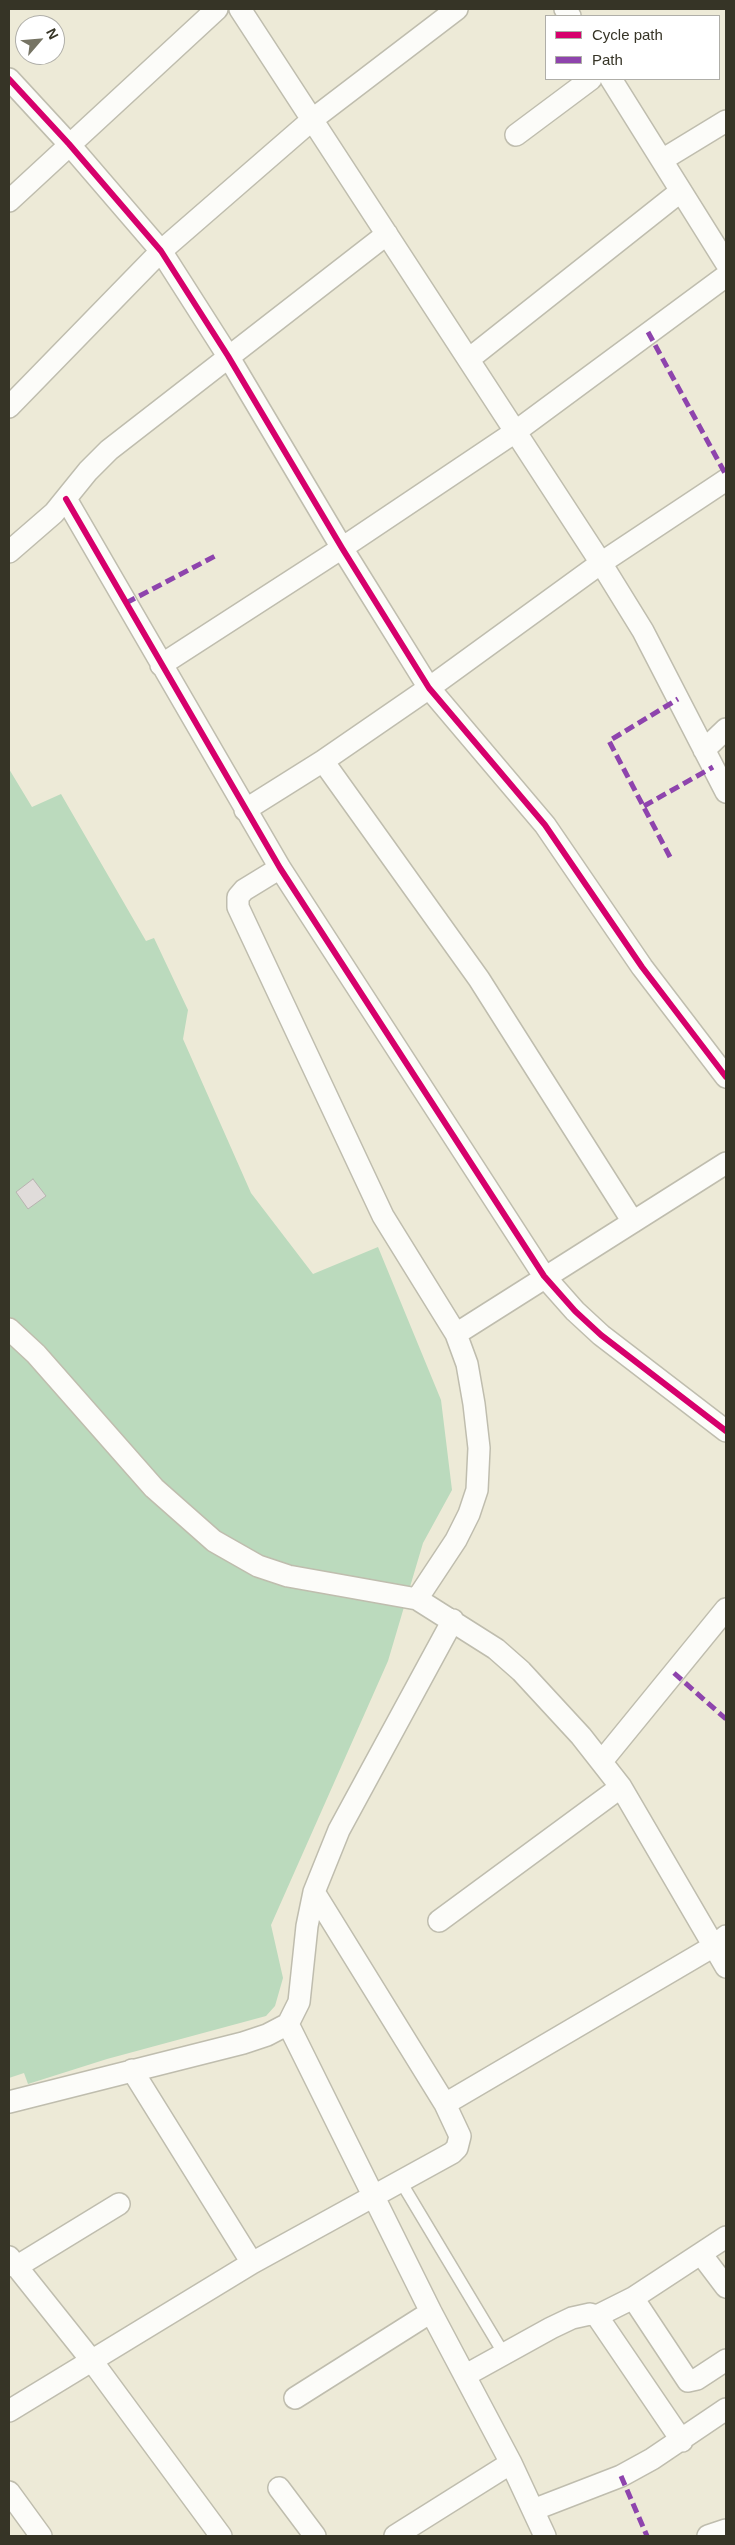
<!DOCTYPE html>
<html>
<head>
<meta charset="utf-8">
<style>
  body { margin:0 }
  #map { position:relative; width:735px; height:2545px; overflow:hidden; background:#edead7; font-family:Helvetica,sans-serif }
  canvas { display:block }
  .frame { position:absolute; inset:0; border:10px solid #363426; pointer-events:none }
  .legend { position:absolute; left:545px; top:15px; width:175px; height:65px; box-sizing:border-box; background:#fff; border:1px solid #afaea8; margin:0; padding:6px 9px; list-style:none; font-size:15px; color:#363426 }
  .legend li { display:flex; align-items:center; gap:10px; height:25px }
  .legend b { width:25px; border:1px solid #afaea8 }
  .north { position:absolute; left:15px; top:15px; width:50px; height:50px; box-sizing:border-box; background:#fff; border:1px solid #afaea8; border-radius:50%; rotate:63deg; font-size:14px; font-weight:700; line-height:20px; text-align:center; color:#363426 }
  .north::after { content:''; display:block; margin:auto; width:18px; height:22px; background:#767464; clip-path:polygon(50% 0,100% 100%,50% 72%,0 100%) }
</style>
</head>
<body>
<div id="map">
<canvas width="735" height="2545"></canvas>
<div class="frame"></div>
<ul class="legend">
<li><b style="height:6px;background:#d6006c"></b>Cycle path</li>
<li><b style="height:6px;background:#8e44ad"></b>Path</li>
</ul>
<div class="north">N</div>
</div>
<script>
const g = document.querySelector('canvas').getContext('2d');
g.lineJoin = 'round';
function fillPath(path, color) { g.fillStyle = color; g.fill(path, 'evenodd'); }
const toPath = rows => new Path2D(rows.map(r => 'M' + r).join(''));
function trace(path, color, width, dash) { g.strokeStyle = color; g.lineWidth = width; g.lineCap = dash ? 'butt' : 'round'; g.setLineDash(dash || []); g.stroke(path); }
const green = toPath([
  [9,769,32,807,61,794,146,941,154,938,188,1010,183,1039,251,1193,313,1274,378,1247,441,1400,452,1490,423,1543,388,1661,271,1925,283,1978,275,2006,266,2016,107,2059,28,2084,24,2073,9,2078]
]);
const building = toPath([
  [33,1179,46,1196,28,1209,16,1192,33,1179]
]);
const lane = toPath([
  [401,2182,504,2354]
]);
const street = toPath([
  [240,9,601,563,643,631,726,792],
  [565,9,570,16],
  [9,79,69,144,161,251,228,356,342,548,429,688,545,825,642,967,726,1077],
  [611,79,726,263],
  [516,135,591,79],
  [662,160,726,121],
  [9,201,217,9],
  [469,359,681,191],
  [9,407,161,251,313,119,457,9],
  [66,499,280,868,544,1276,575,1311,601,1335,726,1431],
  [9,552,54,513,88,471,109,450,387,234],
  [161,665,342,548,515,432,726,276],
  [704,750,726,729],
  [323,761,479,979,633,1222],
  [245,810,323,761,429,688,601,563,726,480],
  [280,868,244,890,238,897,238,907,383,1216,456,1334,467,1364,474,1404,479,1448,477,1490,469,1514,456,1540,417,1599],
  [9,1329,36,1354,154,1488,214,1541,258,1566,288,1576,417,1599,496,1649,521,1671,581,1736,621,1787,726,1967],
  [456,1334,726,1163],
  [602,1761,726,1609],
  [439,1921,621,1787],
  [288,2024,431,2312,511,2463,545,2536],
  [132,2070,252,2263],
  [9,2102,243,2043,267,2035,288,2024,299,2002,307,1926,314,1892,339,1830,453,1620],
  [445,2104,714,1946,726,1936],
  [701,2254,726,2287],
  [9,2257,92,2361,221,2536],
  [16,2267,119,2204],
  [633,2298,688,2381,697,2379,726,2360],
  [597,2316,633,2298,726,2237],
  [466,2375,551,2328,572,2318,590,2314,597,2316,682,2441],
  [295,2398,431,2312],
  [9,2411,252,2263,452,2153,457,2148,460,2136,445,2104,314,1892],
  [279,2488,315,2536],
  [9,2492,41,2536],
  [533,2510,621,2476,652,2459,726,2409],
  [395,2536,511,2463],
  [708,2536,726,2530]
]);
const quiet = toPath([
  [648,332,726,475],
  [126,603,217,555],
  [644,806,713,767],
  [670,857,609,741,678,699],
  [674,1673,726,1719],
  [621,2476,647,2536]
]);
const cycleway = toPath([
  [9,79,69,144,161,251,228,356,342,548,429,688,545,825,642,967,726,1077],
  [66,499,280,868,544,1276,575,1311,601,1335,726,1431]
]);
fillPath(green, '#bbdabd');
fillPath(building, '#e0dcda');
trace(building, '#b7b3b0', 1);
trace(lane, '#bfbdae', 14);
trace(street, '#bfbdae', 24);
trace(lane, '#fcfcf9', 11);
trace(street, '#fcfcf9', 21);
trace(quiet, '#8e44ad', 5, [10, 5]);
trace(cycleway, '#d6006c', 6);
</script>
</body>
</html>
